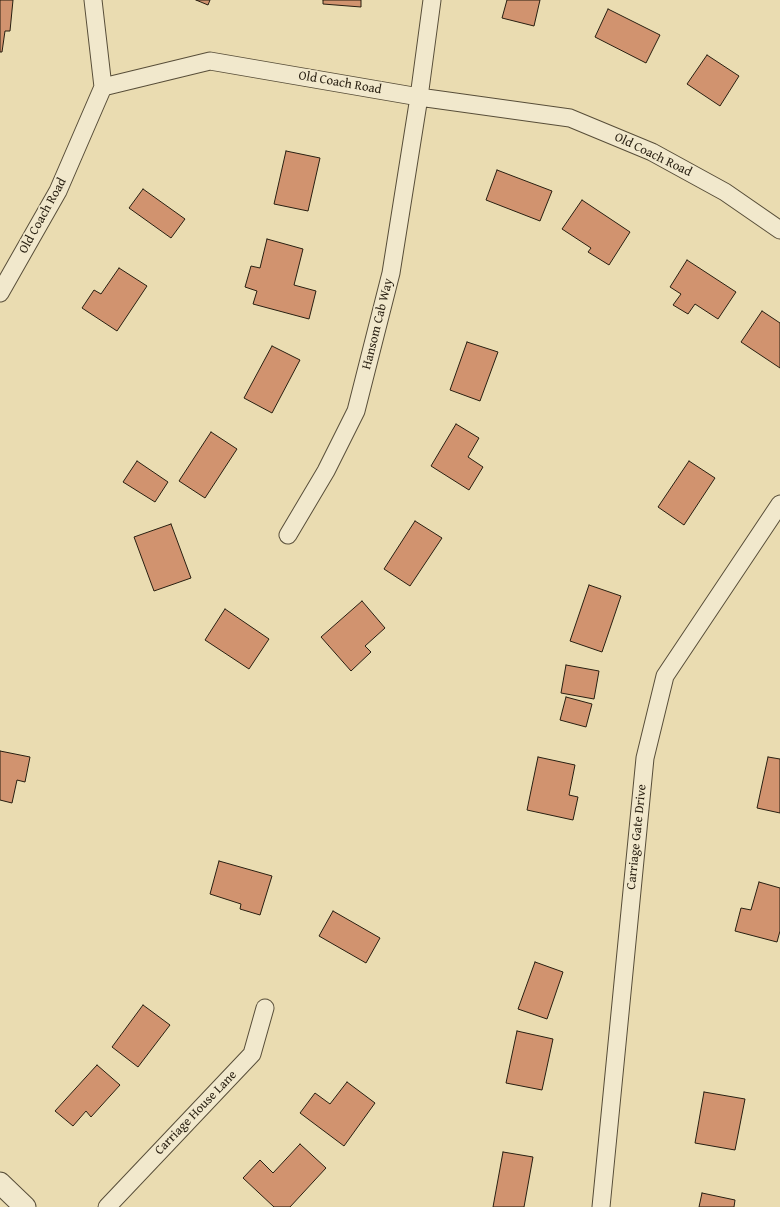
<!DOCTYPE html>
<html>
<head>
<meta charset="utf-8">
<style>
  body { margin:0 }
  canvas { display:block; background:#eadcb1 }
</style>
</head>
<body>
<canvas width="780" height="1207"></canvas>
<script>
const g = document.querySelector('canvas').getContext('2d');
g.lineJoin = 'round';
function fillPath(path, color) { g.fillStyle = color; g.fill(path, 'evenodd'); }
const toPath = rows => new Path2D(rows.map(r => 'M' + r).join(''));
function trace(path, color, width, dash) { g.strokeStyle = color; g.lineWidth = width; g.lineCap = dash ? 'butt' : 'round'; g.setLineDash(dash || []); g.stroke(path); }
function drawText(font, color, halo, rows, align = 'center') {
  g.font = font + ' "Gentium Book Plus",serif'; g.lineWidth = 3.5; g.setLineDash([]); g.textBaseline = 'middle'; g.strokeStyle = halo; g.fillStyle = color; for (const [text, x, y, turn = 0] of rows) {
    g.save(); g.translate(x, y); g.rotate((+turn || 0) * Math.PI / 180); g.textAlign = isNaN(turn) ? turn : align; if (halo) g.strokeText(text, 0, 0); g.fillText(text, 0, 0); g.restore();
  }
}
const building = toPath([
  [0,0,13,0,10,31,5,31,2,52,0,52,0,0],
  [196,0,210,0,208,5,196,0],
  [323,0,361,0,361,7,323,4,323,0],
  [507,0,540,0,534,26,502,18,507,0],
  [608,9,660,35,646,63,595,37,608,9],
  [707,55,739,76,720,106,687,84,707,55],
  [286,151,320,158,308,211,274,204,286,151],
  [497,170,552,191,540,221,486,200,497,170],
  [143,189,185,219,171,238,129,208,143,189],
  [582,200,630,232,609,265,588,252,591,248,562,229,582,200],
  [267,239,303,249,294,285,316,291,309,319,253,304,257,291,245,287,251,266,260,268,267,239],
  [687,260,736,292,718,319,695,304,688,314,673,305,681,294,670,287,687,260],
  [119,268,147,286,117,331,82,308,94,290,101,294,119,268],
  [762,311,780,323,780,368,741,342,762,311],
  [467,342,498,352,480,401,450,390,467,342],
  [272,346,300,360,272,413,244,398,272,346],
  [456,424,479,438,468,457,483,467,469,490,431,466,456,424],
  [211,432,237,449,205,498,179,481,211,432],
  [137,461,168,482,155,502,123,482,137,461],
  [689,461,715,478,684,525,658,507,689,461],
  [415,521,442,538,410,586,384,569,415,521],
  [171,524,191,578,154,591,134,537,171,524],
  [589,585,621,596,602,652,570,641,589,585],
  [362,601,385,628,365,646,371,652,351,671,321,637,362,601],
  [225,609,269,639,249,669,205,640,225,609],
  [566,665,599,671,594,699,561,693,566,665],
  [566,697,592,704,586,727,560,720,566,697],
  [0,751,30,757,25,782,17,780,12,803,0,800,0,751],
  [538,757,575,765,569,795,578,797,573,820,527,810,538,757],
  [768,757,780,759,780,813,757,808,768,757],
  [219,861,272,876,260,915,240,909,241,904,210,894,219,861],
  [759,882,780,888,780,931,777,942,735,931,741,908,751,910,759,882],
  [333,911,380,938,366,963,319,936,333,911],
  [535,962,563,972,547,1019,518,1009,535,962],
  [143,1005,170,1025,138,1067,112,1047,143,1005],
  [517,1031,553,1039,542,1090,506,1083,517,1031],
  [97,1065,120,1085,91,1117,86,1111,73,1126,55,1111,97,1065],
  [347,1082,375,1103,344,1146,300,1113,315,1093,330,1104,347,1082],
  [704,1092,745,1099,735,1150,695,1143,704,1092],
  [300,1144,326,1168,290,1207,274,1207,243,1178,260,1160,273,1173,300,1144],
  [503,1152,533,1157,524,1207,493,1207,503,1152],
  [702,1193,735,1200,734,1207,699,1207,702,1193]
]);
const minor = toPath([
  [93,0,103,87],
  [103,87,210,61,419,97,570,118,652,152,725,192,780,230],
  [0,293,58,191,103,87],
  [288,535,326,471,356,411,391,273,419,97,432,0],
  [107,1207,252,1054,265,1008],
  [601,1207,645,758,665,676,780,504]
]);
const tertiary = toPath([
  [0,1183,25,1207]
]);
const streetNames = [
  ["Old Coach Road",340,83,10],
  ["Old Coach Road",653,155,26],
  ["Old Coach Road",43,216,-61],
  ["Hansom Cab Way",378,324,-76],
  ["Carriage Gate Drive",637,837,-84],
  ["Carriage House Lane",196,1113,-46]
];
fillPath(building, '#d1936f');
trace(building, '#281f11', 1);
trace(minor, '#584e39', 19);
trace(tertiary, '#584e39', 23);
trace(minor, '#f1e8cc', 17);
trace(tertiary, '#f1e8cc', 21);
drawText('13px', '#281f11', '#f1e8cc', streetNames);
</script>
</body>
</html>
